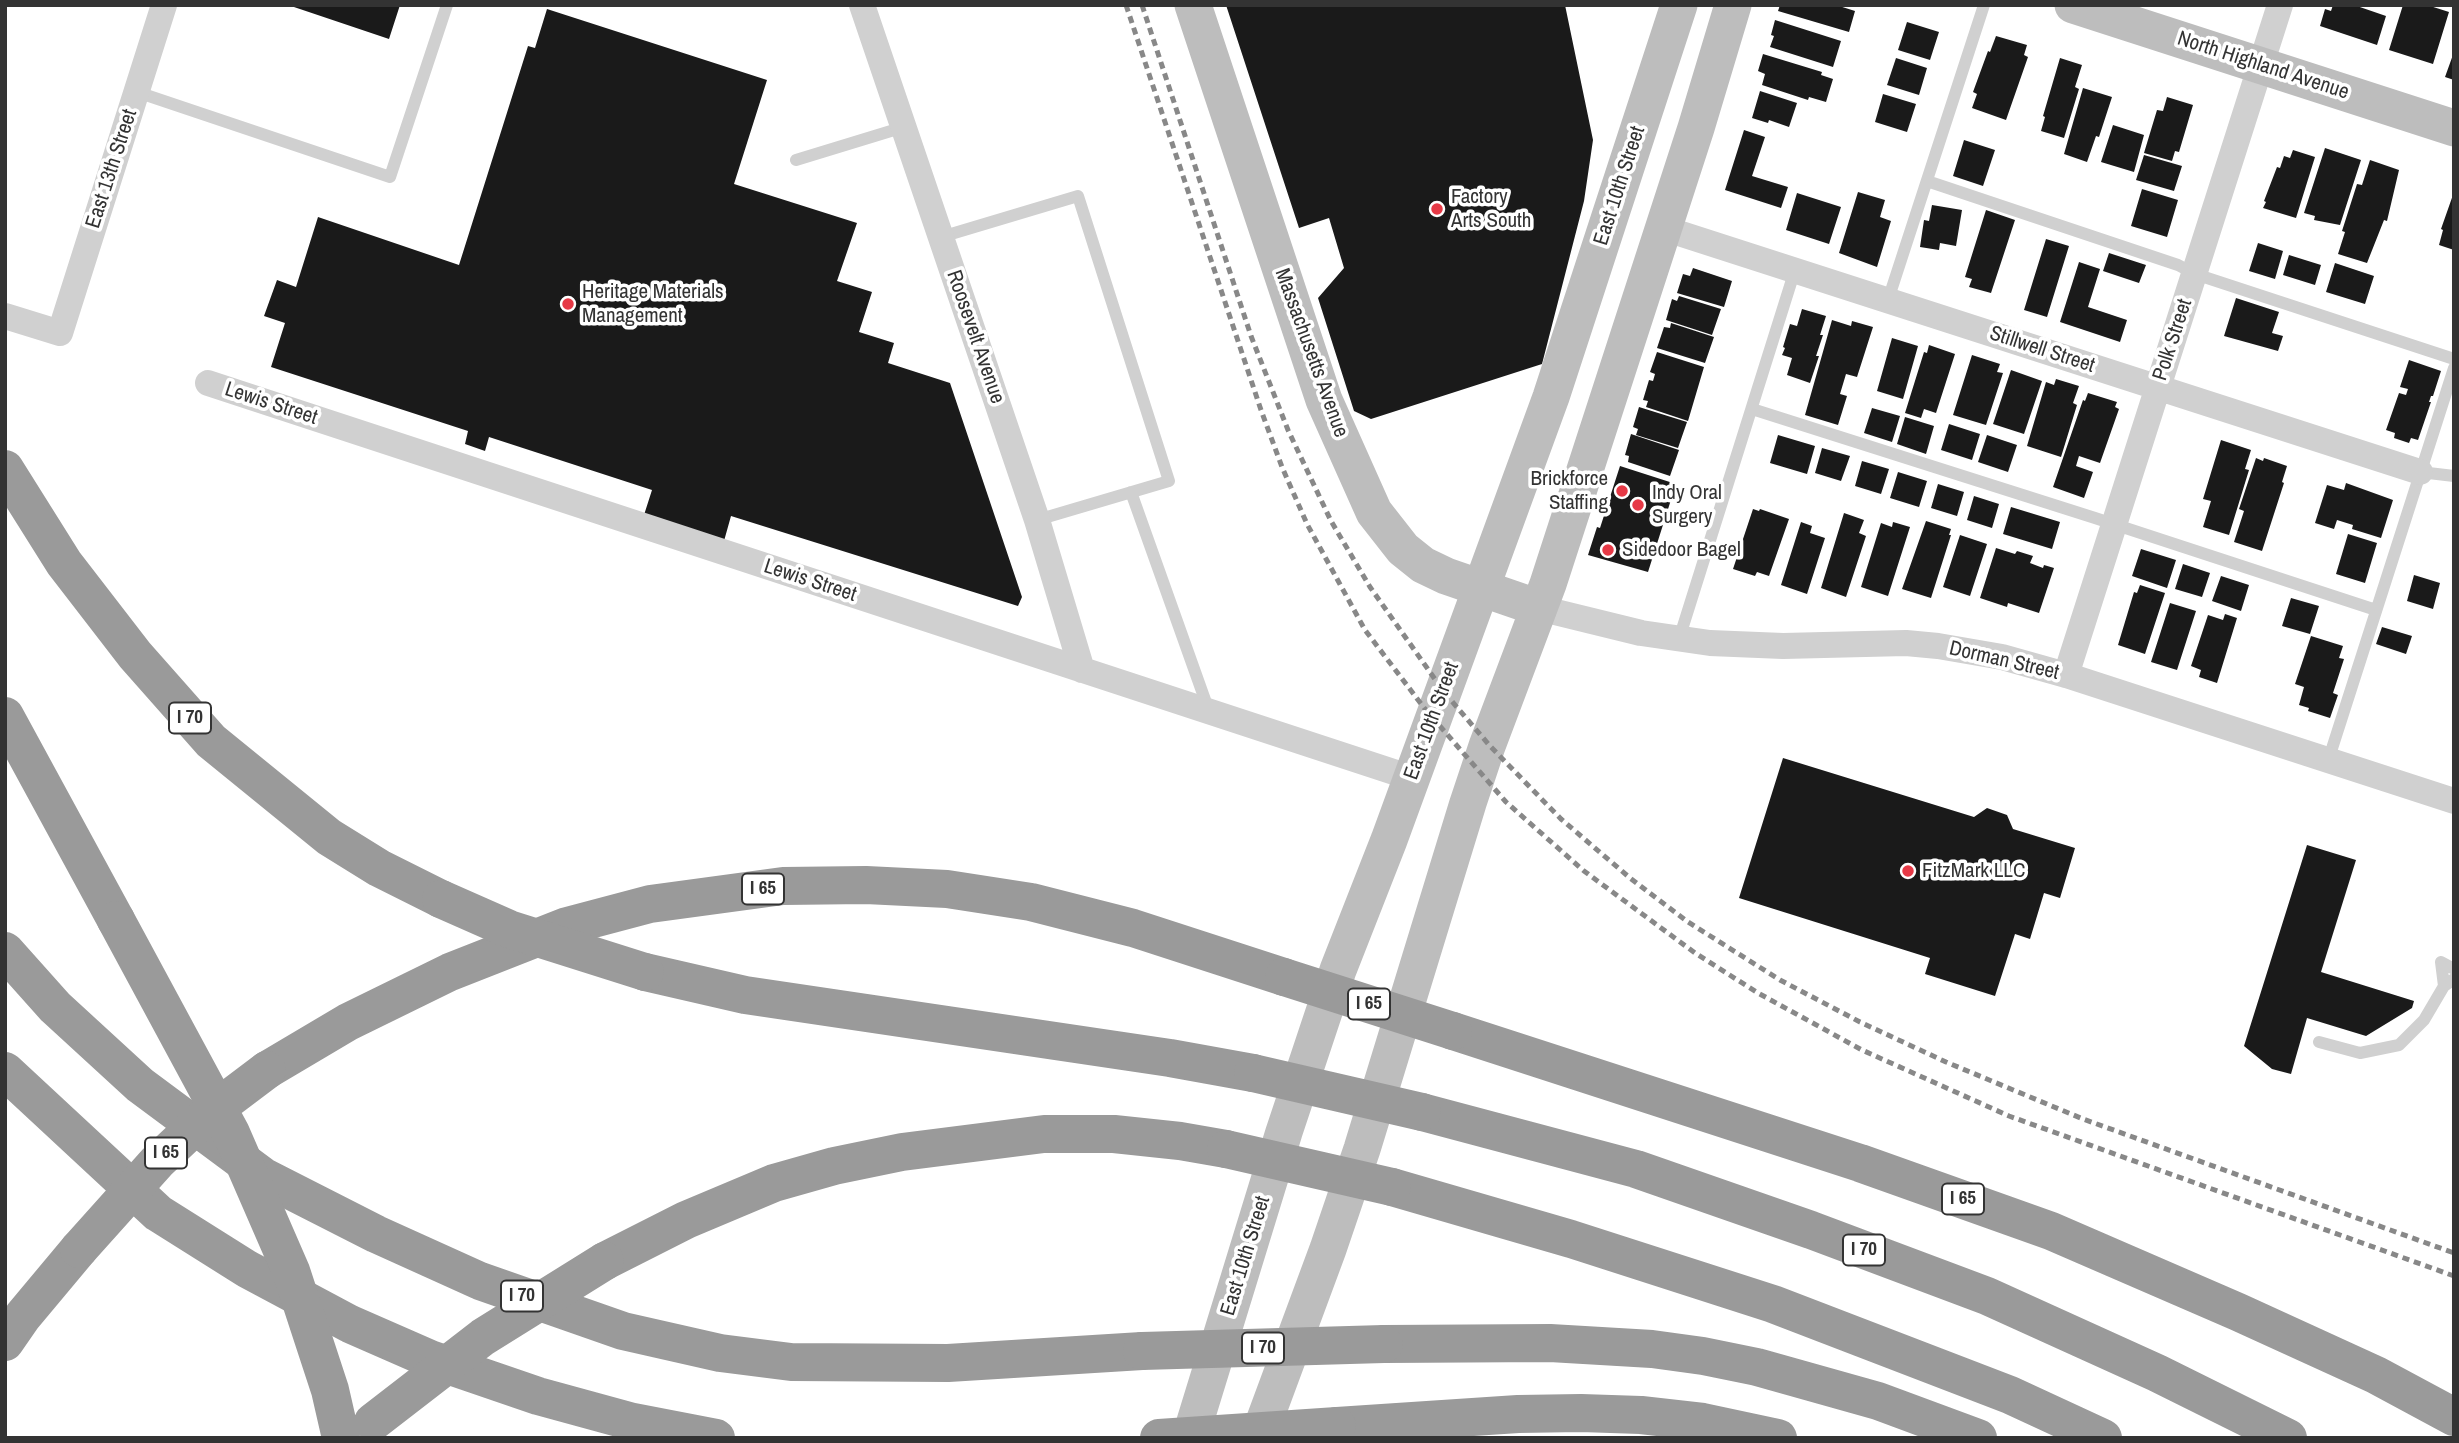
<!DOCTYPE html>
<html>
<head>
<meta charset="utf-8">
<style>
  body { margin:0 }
  #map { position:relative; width:2459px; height:1443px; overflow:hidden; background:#fff; font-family:"Archivo Narrow",sans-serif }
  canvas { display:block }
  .frame { position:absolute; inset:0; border:7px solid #333; pointer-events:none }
</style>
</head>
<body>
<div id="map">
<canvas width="2459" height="1443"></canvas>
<div class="frame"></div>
</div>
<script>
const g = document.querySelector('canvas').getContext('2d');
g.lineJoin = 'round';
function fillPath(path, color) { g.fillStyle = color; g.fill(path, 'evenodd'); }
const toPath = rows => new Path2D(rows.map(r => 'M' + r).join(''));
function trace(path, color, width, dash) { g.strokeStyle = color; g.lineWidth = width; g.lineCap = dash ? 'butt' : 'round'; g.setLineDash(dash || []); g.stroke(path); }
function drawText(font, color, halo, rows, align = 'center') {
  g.font = font + ' "Archivo Narrow",sans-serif'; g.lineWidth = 7; g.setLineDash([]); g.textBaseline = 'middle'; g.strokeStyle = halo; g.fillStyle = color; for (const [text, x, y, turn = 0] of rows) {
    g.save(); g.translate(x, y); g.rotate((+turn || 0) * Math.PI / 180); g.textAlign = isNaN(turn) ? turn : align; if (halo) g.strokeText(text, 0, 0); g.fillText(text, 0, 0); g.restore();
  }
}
const building = toPath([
  [288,5,400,5,389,39],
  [1226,5,1565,5,1593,140,1584,201,1542,364,1371,419,1354,411,1318,298,1344,268,1329,218,1299,228],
  [1780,5,1836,5,1855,11,1849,32,1778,11],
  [2333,5,2354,5,2386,16,2377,45,2320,26,2325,9,2331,11],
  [2403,5,2427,5,2449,12,2433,64,2389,50],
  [547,9,767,80,734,184,857,223,837,281,872,292,859,332,894,343,888,363,950,383,1022,597,1018,606,731,516,724,541,644,515,652,490,489,437,485,451,465,444,468,431,271,367,285,323,264,316,277,280,296,287,318,217,459,265,528,46,535,48],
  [1775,20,1841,41,1833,67,1770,47,1774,36,1771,35],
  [1907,22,1939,32,1930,60,1898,50],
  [1996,36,2027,45,2024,55,2028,57,2006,120,1972,108,1977,94,1973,92,1988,51,1990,52],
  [2454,52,2454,80,2445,77],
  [1763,54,1822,72,1821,75,1833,79,1826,102,1809,97,1808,100,1762,85,1765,74,1758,71],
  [1896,58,1927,68,1919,95,1887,85],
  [2060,58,2082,65,2075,87,2079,89,2064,138,2041,131,2045,117,2043,116],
  [2083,88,2112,97,2099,137,2096,136,2087,162,2064,154],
  [1760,91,1797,103,1789,127,1769,120,1768,123,1752,118],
  [1883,94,1916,104,1907,132,1875,122],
  [2167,97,2193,105,2179,152,2175,151,2172,161,2144,153,2157,110,2163,111],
  [2113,125,2144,135,2134,172,2101,162],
  [1744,130,1765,137,1752,176,1788,187,1781,208,1725,190],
  [1964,140,1995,150,1983,186,1953,176],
  [2325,148,2361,160,2340,225,2314,220,2315,216,2304,213],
  [2293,150,2315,157,2296,218,2263,208,2266,202,2264,201,2277,167,2280,168,2284,156,2290,158],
  [2144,155,2182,166,2174,191,2136,180],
  [2370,160,2399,170,2387,221,2384,220,2367,263,2338,254,2345,232,2342,231,2357,184,2362,185],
  [2142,189,2178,200,2167,237,2131,226],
  [1858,192,1885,200,1880,217,1891,221,1877,267,1839,253],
  [2454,192,2454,250,2439,245,2443,230,2441,229],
  [1797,193,1841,207,1829,244,1786,230],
  [1932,205,1962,210,1956,246,1940,243,1939,250,1920,247,1924,220,1929,221],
  [1986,210,2015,220,1991,293,1969,287,1972,279,1965,277],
  [2046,239,2069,246,2047,317,2024,310],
  [2258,243,2283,251,2275,279,2249,271],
  [2109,253,2146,265,2139,283,2103,271],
  [2289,255,2321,265,2315,285,2283,275],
  [2079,262,2100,269,2088,307,2127,320,2120,342,2060,322],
  [2335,263,2374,276,2365,304,2326,292],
  [1693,268,1732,281,1724,307,1677,293,1683,274,1690,276],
  [1679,296,1721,309,1712,335,1666,320,1672,299,1677,301],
  [2236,298,2279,312,2272,333,2283,336,2278,351,2224,336],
  [1802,309,1826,316,1820,335,1823,335,1816,356,1819,356,1810,383,1787,375,1792,358,1782,355,1785,348,1783,347,1790,324,1797,326],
  [1832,320,1851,326,1852,321,1873,327,1857,377,1846,374,1840,394,1847,396,1838,425,1805,415],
  [1671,323,1714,337,1705,363,1657,348,1664,327,1670,328],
  [1892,338,1918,346,1903,399,1877,391],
  [1929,345,1955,354,1936,413,1924,409,1921,418,1905,413,1924,352,1927,353],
  [1657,352,1704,367,1688,421,1646,407,1648,401,1643,400,1649,380,1653,381,1655,374,1650,372],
  [1972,355,2000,364,1997,372,2003,373,1986,425,1953,415],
  [2409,360,2441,371,2433,396,2431,396,2429,402,2431,402,2418,440,2411,438,2409,443,2394,438,2395,433,2386,430,2399,393,2406,395,2408,389,2400,387],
  [2011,370,2042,381,2024,434,1993,424],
  [2056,379,2079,386,2073,403,2077,405,2061,457,2027,446,2046,382,2054,385],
  [2088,393,2117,402,2115,407,2119,409,2100,463,2079,456,2076,466,2093,472,2084,498,2053,487,2083,400,2085,401],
  [1639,407,1687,422,1678,448,1636,435,1638,429,1633,427],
  [1872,408,1900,416,1892,442,1864,433],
  [1905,417,1934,426,1926,454,1897,444],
  [1949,424,1980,434,1972,460,1941,450],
  [1631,434,1679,450,1670,476,1628,462,1629,456,1625,455],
  [1778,435,1815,446,1807,474,1770,463],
  [1987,435,2017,445,2008,472,1978,462],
  [2221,440,2251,450,2245,469,2249,470,2229,535,2203,527,2211,501,2203,499],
  [1822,448,1850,456,1841,481,1815,473],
  [2256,458,2263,461,2264,458,2287,466,2282,482,2284,483,2262,551,2234,542,2244,511,2239,509],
  [1862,461,1889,469,1881,494,1855,486],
  [1620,466,1676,484,1648,572,1588,555,1597,527,1600,528],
  [1898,472,1927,481,1919,507,1890,498],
  [2346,483,2393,500,2381,538,2352,529,2353,525,2337,520,2334,529,2315,523,2327,485,2344,490],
  [1938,484,1964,492,1957,516,1931,508],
  [1974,496,1999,504,1992,528,1967,520],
  [2011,507,2060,522,2052,549,2003,534],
  [1753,509,1759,511,1760,509,1789,519,1769,576,1757,572,1755,576,1733,569],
  [1844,513,1864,520,1859,533,1866,536,1846,597,1821,588],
  [1926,521,1951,529,1949,535,1951,535,1931,598,1902,589],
  [1801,522,1812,526,1810,533,1825,538,1807,594,1781,585],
  [1893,522,1910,527,1888,596,1861,587,1881,523,1892,527],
  [2348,534,2377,543,2365,583,2336,574],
  [1960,535,1987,544,1970,596,1943,587],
  [1996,548,2015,554,2017,551,2033,556,2030,563,2043,568,2044,565,2054,568,2039,613,2008,603,2007,607,1980,598],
  [2141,549,2176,560,2167,588,2132,576],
  [2183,564,2210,573,2202,597,2175,589],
  [2414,575,2440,583,2433,609,2407,601],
  [2221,576,2249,585,2241,611,2212,601],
  [2140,585,2165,593,2145,654,2118,645,2134,592,2137,593],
  [2291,598,2319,606,2310,634,2282,626],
  [2170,603,2196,611,2177,670,2151,662],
  [2225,614,2237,618,2217,683,2199,677,2201,670,2191,666,2208,615,2223,620],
  [2382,627,2412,636,2406,654,2376,644],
  [2311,636,2343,646,2339,658,2344,659,2333,693,2338,695,2330,718,2308,711,2309,708,2299,705,2304,687,2295,684],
  [1783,758,1974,817,1987,808,2007,815,2013,829,2075,848,2060,898,2044,893,2030,939,2015,934,1995,996,1925,974,1930,958,1739,898],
  [2307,845,2356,860,2321,972,2414,1001,2412,1008,2366,1036,2307,1018,2291,1074,2272,1069,2244,1046]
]);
const lane = toPath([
  [137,92,390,177,447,5],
  [796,160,904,127],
  [1927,181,2178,265,2195,274,2454,359],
  [941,237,1078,196,1169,481,1037,520],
  [1888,300,1984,5],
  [1752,409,2095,518,2376,610],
  [2420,472,2454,476],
  [1131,492,1209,711],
  [1679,639,1795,270],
  [2328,761,2454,368],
  [2444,986,2441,962,2454,969],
  [2319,1042,2360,1053,2399,1045,2424,1020,2444,986,2454,979]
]);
const street = toPath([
  [862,5,1037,520,1082,670],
  [1663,228,2420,472],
  [5,316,60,333,164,5],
  [208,383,1412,778],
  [1539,608,1641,633,1710,643,1783,646,1906,643,1938,646,2002,657,2066,675,2454,801],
  [2066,675,2280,5]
]);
const secondary = toPath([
  [1193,5,1324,400,1374,512,1403,549,1423,565,1446,576,1539,608],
  [2073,5,2454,128],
  [1190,1438,1284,1132,1338,970,1389,840,1551,397,1679,5],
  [1258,1438,1328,1249,1362,1149,1468,803,1487,746,1548,584,1696,128,1733,5]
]);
const highway = toPath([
  [5,469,64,563,135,655,211,741,329,837,379,868,441,899],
  [5,716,116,920],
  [5,951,55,1007,140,1085,264,1177,376,1234,480,1281,623,1331,720,1353,791,1362,948,1363,1142,1351],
  [645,972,745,995,1170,1058,1253,1073],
  [1453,1031,1860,1163,2051,1231,2238,1312,2376,1375,2454,1417],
  [267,1070,348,1022,450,972,567,926,650,904,783,886,866,885,947,889,1031,902,1133,928,1284,977],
  [5,1071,158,1213,247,1269,350,1324,430,1359,538,1396,633,1422,716,1438],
  [1422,1112,1636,1169,1811,1230,1987,1296,2157,1373,2288,1438],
  [1392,1187,1571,1239,1773,1304,2010,1395,2103,1438],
  [605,1261,686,1220,774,1183,834,1166,902,1152,1044,1134,1114,1134,1180,1141,1226,1149],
  [5,1342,23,1316,79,1249],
  [1384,1344,1550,1343,1652,1349,1703,1356,1757,1367,1878,1401,1978,1438],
  [1337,1426,1518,1414,1581,1413,1641,1415,1703,1422,1778,1438]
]);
const rail = toPath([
  [1126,5,1261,410,1282,467,1307,524,1365,630,1425,709,1506,802,1584,871,1695,953,1758,993,1862,1050,2009,1116,2454,1276],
  [1142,5,1251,336,1288,430,1331,521,1370,587,1444,692,1490,746,1561,819,1630,878,1688,922,1780,980,1860,1022,1946,1062,2083,1119,2454,1253]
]);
const highwayBridge = toPath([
  [441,899,509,929,645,972],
  [116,920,231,1133,291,1271,330,1390,341,1438],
  [1284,977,1453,1031],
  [1253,1073,1422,1112],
  [1226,1149,1392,1187],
  [79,1249,157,1162,206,1116,267,1070],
  [1142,1351,1384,1344],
  [373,1422,483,1337,605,1261],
  [1159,1438,1337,1426]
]);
const markers = [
  [1437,209,7,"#e63946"],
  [568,304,7,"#e63946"],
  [1622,491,7,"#e63946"],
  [1638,505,7,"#e63946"],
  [1608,550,7,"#e63946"],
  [1908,871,7,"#e63946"]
];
const shields = [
  [190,718,42],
  [763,889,42],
  [1369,1004,42],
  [166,1153,42],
  [1963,1199,42],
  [1864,1250,42],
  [522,1296,42],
  [1263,1348,42]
];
const shieldNames = [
  ["I 70",190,718],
  ["I 65",763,889],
  ["I 65",1369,1004],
  ["I 65",166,1153],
  ["I 65",1963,1199],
  ["I 70",1864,1250],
  ["I 70",522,1296],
  ["I 70",1263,1348]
];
const streetNames = [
  ["North Highland Avenue",2263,66,18],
  ["East 13th Street",112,169,-72],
  ["East 10th Street",1620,186,-72],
  ["Roosevelt Avenue",975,337,71],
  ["Polk Street",2173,340,-72],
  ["Stillwell Street",2042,350,18],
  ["Massachusetts Avenue",1311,353,70],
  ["Lewis Street",271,404,18],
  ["Lewis Street",810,581,18],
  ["Dorman Street",2004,661,13],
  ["East 10th Street",1432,721,-70],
  ["East 10th Street",1246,1256,-73]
];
const poiNames = [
  ["Factory",1451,197],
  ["Arts South",1451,221],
  ["Heritage Materials",582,292],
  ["Management",582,316],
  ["Brickforce",1608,479,"right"],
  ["Staffing",1608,503,"right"],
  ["Indy Oral",1652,493],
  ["Surgery",1652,517],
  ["Sidedoor Bagel",1622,550],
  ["FitzMark LLC",1922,871]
];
fillPath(building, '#1a1a1a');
trace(lane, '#d0d0d0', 12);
trace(street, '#d0d0d0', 26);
trace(secondary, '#bdbdbd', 37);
trace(highway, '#9a9a9a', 38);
trace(rail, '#888', 5, [7, 5]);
trace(highwayBridge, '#9a9a9a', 38);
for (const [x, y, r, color] of markers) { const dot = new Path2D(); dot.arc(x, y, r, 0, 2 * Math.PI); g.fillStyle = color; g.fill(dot); trace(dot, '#fff', 2.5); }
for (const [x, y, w] of shields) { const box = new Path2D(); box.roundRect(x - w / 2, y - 15.5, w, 31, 5); g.fillStyle = '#fff'; g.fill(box); trace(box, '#333', 2); }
drawText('bold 19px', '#333', null, shieldNames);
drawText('21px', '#333', '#fff', streetNames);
drawText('21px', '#333', '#fff', poiNames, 'left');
</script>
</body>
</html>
